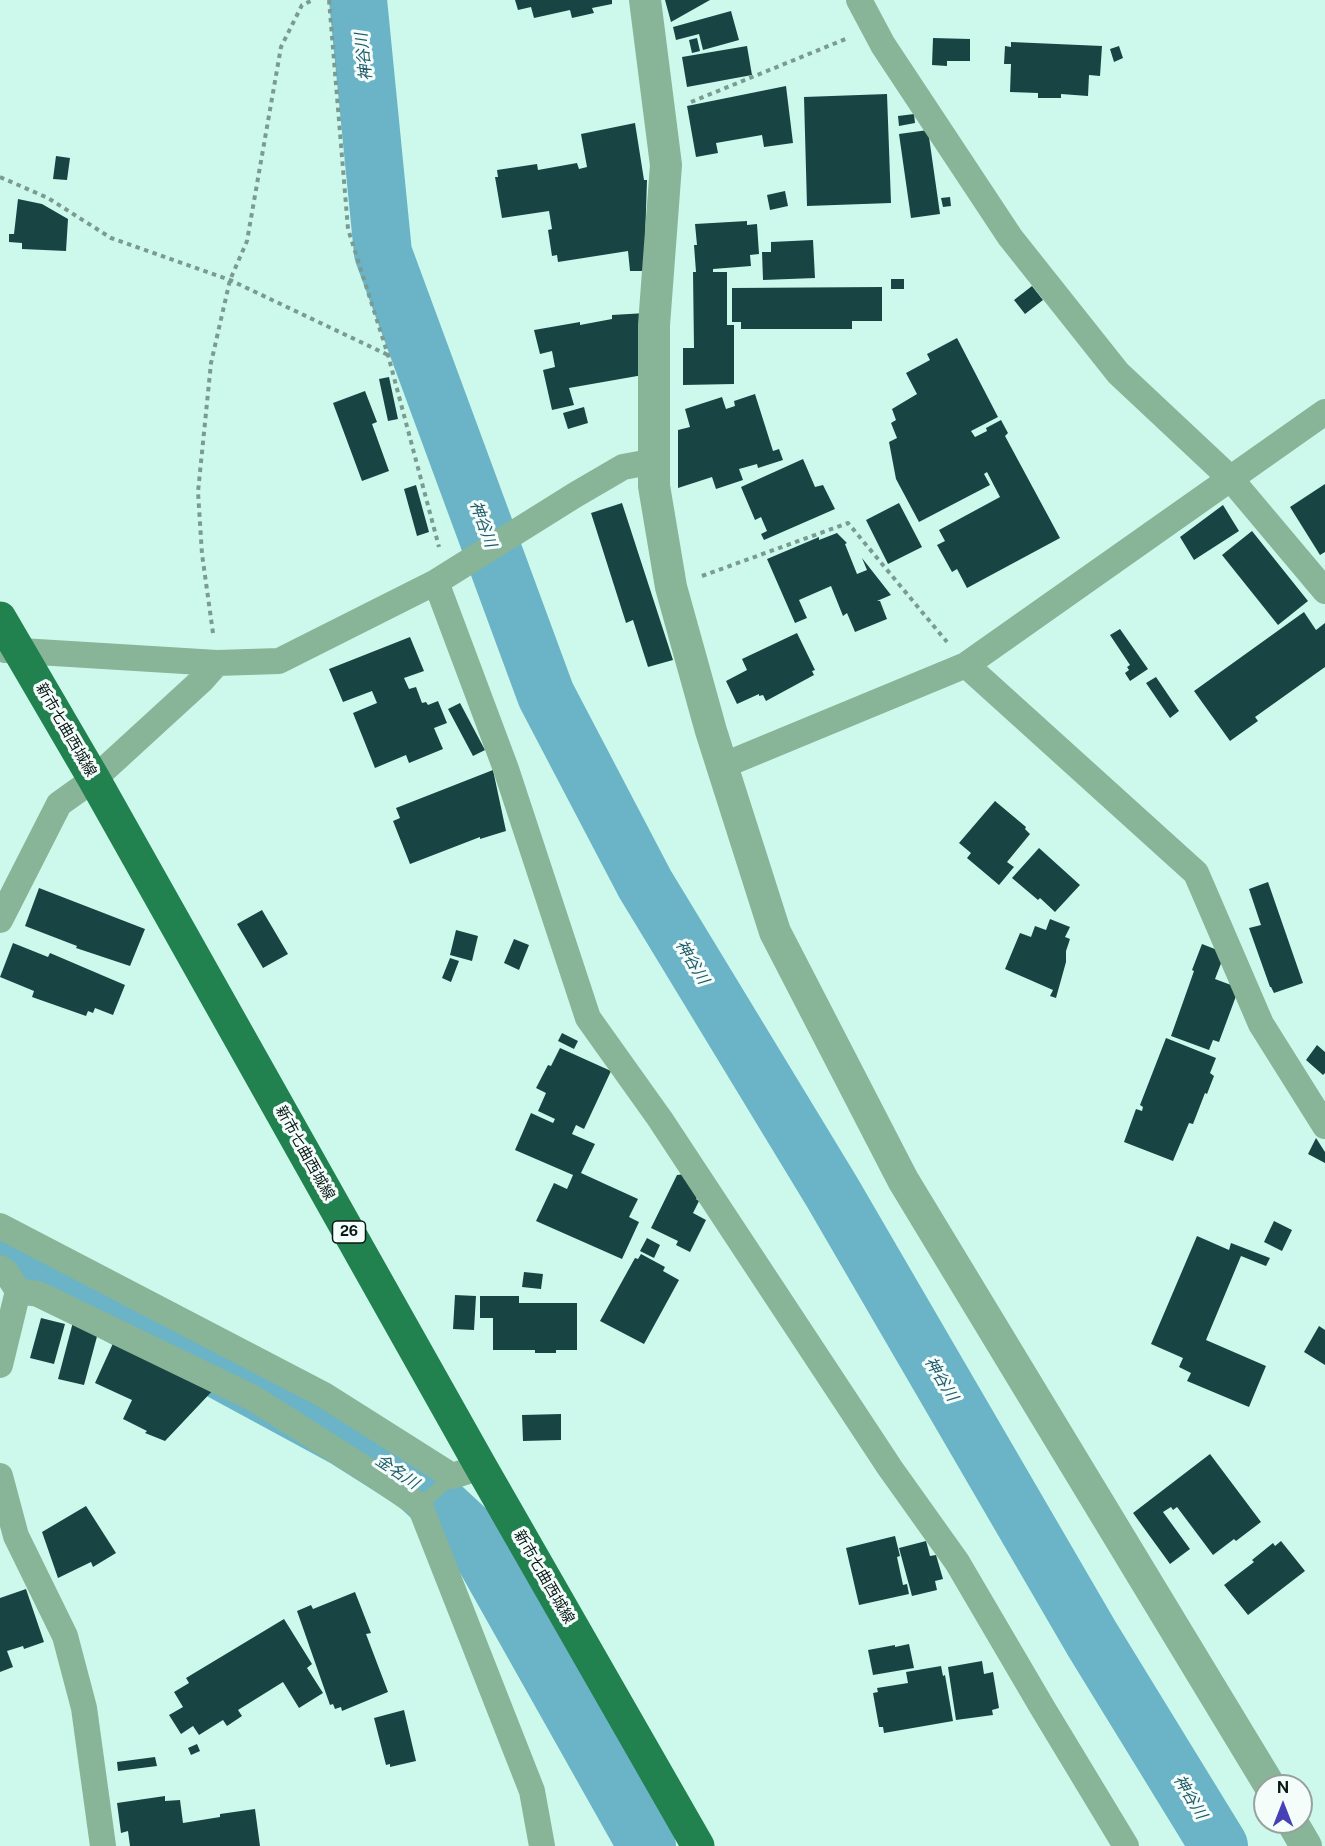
<!DOCTYPE html>
<html>
<head>
<meta charset="utf-8">
<style>
  body { margin:0 }
  #map { position:relative; width:1325px; height:1846px; overflow:hidden; background:#cdf9ec; font-family:"Public Sans",sans-serif }
  canvas { display:block }
  .north { position:absolute; left:1253px; top:1774px; width:60px; height:60px; box-sizing:border-box; background:#f5fdfb; border:2px solid #97a29f; border-radius:50%; rotate:0deg; font-size:16px; font-weight:700; line-height:24px; text-align:center; color:#091915 }
  .north::after { content:''; display:block; margin:auto; width:21px; height:27px; background:#4641b7; clip-path:polygon(50% 0,100% 100%,50% 72%,0 100%) }
</style>
</head>
<body>
<div id="map">
<canvas width="1325" height="1846"></canvas>
<div class="north">N</div>
</div>
<script>
const g = document.querySelector('canvas').getContext('2d');
g.lineJoin = 'round';
const toPath = rows => new Path2D(rows.map(r => 'M' + r).join(''));
function trace(path, color, width, dash) { g.strokeStyle = color; g.lineWidth = width; g.lineCap = dash ? 'butt' : 'round'; g.setLineDash(dash || []); g.stroke(path); }
function fillPath(path, color) { g.fillStyle = color; g.fill(path, 'evenodd'); }
function drawText(font, color, halo, rows, align = 'center') {
  g.font = font + ' "Public Sans","Noto Sans JP",sans-serif'; g.lineWidth = 6; g.setLineDash([]); g.textBaseline = 'middle'; g.strokeStyle = halo; g.fillStyle = color; for (const [text, x, y, turn = 0] of rows) {
    g.save(); g.translate(x, y); g.rotate((+turn || 0) * Math.PI / 180); g.textAlign = isNaN(turn) ? turn : align; if (halo) g.strokeText(text, 0, 0); g.fillText(text, 0, 0); g.restore();
  }
}
const river = toPath([
  [358,0,383,253,546,695,645,884,832,1192,1092,1639,1219,1846],
  [0,1251,345,1438,416,1483,472,1535,647,1846]
]);
const building = toPath([
  [515,0,612,0,612,4,592,8,594,13,572,18,570,10,534,18,531,7,518,10],
  [665,0,710,0,671,22],
  [731,11,739,40,703,50,699,34,676,40,673,27],
  [697,38,700,51,692,53,689,40],
  [933,38,970,39,970,61,947,61,947,66,932,65],
  [1011,42,1102,46,1100,76,1089,75,1088,96,1061,94,1061,98,1038,98,1038,93,1010,92,1011,64,1004,64,1005,46,1011,47],
  [747,46,752,75,687,87,682,57],
  [1119,46,1123,58,1114,62,1110,49],
  [786,86,793,143,764,147,762,135,716,143,718,153,696,157,687,106],
  [887,94,891,203,807,206,804,97],
  [914,114,915,123,899,126,898,116],
  [635,123,644,180,647,180,644,271,630,271,628,251,558,262,557,255,552,256,548,230,552,229,549,211,502,218,495,177,498,177,497,170,537,164,538,170,577,163,579,169,587,167,581,134],
  [928,130,940,214,911,218,899,134],
  [56,156,70,158,67,180,53,179],
  [785,191,788,206,770,210,767,195],
  [950,197,951,206,943,207,941,198],
  [18,199,42,204,68,219,66,251,22,249,22,243,9,242,9,234,14,234],
  [747,221,747,225,757,224,759,254,750,255,751,266,713,269,713,272,727,272,727,325,734,325,734,384,683,385,683,348,694,348,693,272,696,272,694,245,697,245,695,224],
  [813,240,815,278,763,280,762,252,771,252,771,242],
  [891,279,904,279,904,289,891,289],
  [1032,286,1043,300,1025,314,1014,300],
  [882,287,882,321,852,321,852,329,741,329,741,322,732,322,732,288],
  [646,313,643,375,569,388,574,405,552,410,543,370,555,367,552,351,540,354,534,330,580,322,580,325,612,319,612,315],
  [957,338,998,417,971,431,975,437,987,431,986,428,1001,420,1008,433,1005,436,1060,538,967,588,957,569,952,572,937,545,945,541,939,530,1000,497,987,472,984,474,990,485,919,522,896,479,889,442,897,438,891,423,896,420,892,409,917,394,906,373,930,360,927,354],
  [389,377,398,419,388,421,379,379],
  [365,391,377,422,372,424,389,471,362,481,333,403],
  [755,394,773,451,779,449,783,460,758,468,757,464,739,469,743,480,716,489,712,477,678,488,678,430,690,427,685,409,722,397,726,409,735,406,734,401],
  [584,407,588,423,568,429,563,413],
  [803,459,815,487,823,485,835,509,764,540,761,534,767,531,761,517,755,520,741,487],
  [1325,484,1325,552,1320,555,1290,507],
  [416,485,429,532,417,536,404,489],
  [622,503,673,660,648,667,633,620,626,623,591,513],
  [899,503,922,547,888,564,866,520],
  [1223,505,1239,531,1194,560,1180,537],
  [1252,531,1308,601,1278,625,1222,555],
  [837,533,847,543,845,544,857,574,867,570,862,558,891,595,877,601,880,601,887,619,855,632,847,613,843,616,831,586,799,600,807,618,795,623,767,559,819,537,819,540],
  [1304,612,1316,630,1325,623,1325,667,1255,717,1258,721,1230,741,1194,691],
  [1120,629,1148,669,1130,681,1125,673,1129,670,1127,667,1130,665,1110,635],
  [797,633,815,670,812,671,814,675,766,701,763,695,759,696,759,694,737,704,726,681,747,670,742,659],
  [410,637,424,671,404,678,409,689,416,687,422,703,426,702,428,705,438,701,447,723,434,728,443,749,409,763,406,755,375,768,353,713,377,703,372,691,343,702,329,669],
  [1156,677,1179,711,1170,718,1146,683],
  [460,703,485,750,473,756,448,709],
  [493,770,506,831,480,839,480,837,410,864,393,821,400,818,396,808],
  [995,801,1026,827,1025,829,1030,834,1007,862,1014,867,999,885,967,858,971,853,959,843],
  [1039,848,1080,885,1055,912,1040,898,1038,900,1012,878],
  [1268,882,1303,983,1274,993,1271,987,1270,987,1249,928,1261,925,1249,889],
  [39,888,145,929,130,966,76,948,77,946,25,926],
  [262,910,288,954,263,968,237,924],
  [1050,919,1070,927,1065,937,1070,939,1066,951,1066,962,1056,998,1050,996,1053,990,1005,969,1020,933,1031,937,1035,926,1046,930],
  [456,930,478,936,472,961,450,955],
  [514,939,529,945,519,970,504,963],
  [13,943,48,957,50,953,125,985,113,1015,95,1008,93,1013,88,1011,86,1016,32,997,34,991,0,977],
  [1202,944,1225,953,1215,979,1239,988,1219,1042,1213,1040,1209,1050,1171,1036,1194,971,1192,970],
  [450,958,459,961,451,982,442,978],
  [562,1033,578,1041,574,1049,558,1041],
  [1166,1038,1216,1058,1210,1073,1214,1076,1207,1094,1205,1093,1193,1124,1189,1123,1173,1161,1124,1142,1136,1109,1142,1111,1143,1107,1140,1105],
  [1317,1045,1325,1052,1325,1073,1323,1075,1306,1060],
  [560,1048,611,1071,584,1129,576,1125,572,1134,595,1144,581,1173,638,1199,629,1217,639,1222,622,1259,536,1221,554,1183,567,1189,573,1175,515,1150,531,1113,553,1123,555,1119,538,1111,546,1093,536,1088,548,1065,551,1066],
  [1316,1138,1325,1152,1325,1163,1308,1154],
  [685,1174,699,1195,696,1199,699,1201,693,1213,706,1220,690,1252,676,1245,678,1241,651,1228,677,1175],
  [1274,1221,1292,1230,1282,1251,1264,1242],
  [1197,1236,1229,1250,1231,1243,1270,1258,1266,1266,1241,1256,1206,1340,1266,1366,1249,1407,1187,1381,1191,1373,1179,1367,1183,1358,1151,1344],
  [647,1238,660,1245,654,1258,640,1251],
  [641,1254,665,1267,663,1271,679,1280,644,1344,600,1321,635,1258,638,1259],
  [524,1272,543,1274,541,1289,522,1287],
  [455,1295,476,1296,474,1330,453,1329],
  [480,1296,519,1296,519,1303,577,1303,577,1350,556,1350,556,1353,535,1353,535,1350,493,1350,493,1318,480,1318],
  [41,1318,65,1324,54,1364,30,1358],
  [73,1322,99,1329,84,1385,58,1379],
  [1319,1326,1325,1330,1325,1365,1304,1352],
  [115,1339,217,1386,165,1441,145,1433,147,1431,123,1419,132,1400,95,1383],
  [561,1414,561,1440,523,1441,522,1415],
  [1210,1454,1261,1522,1236,1541,1234,1539,1213,1555,1177,1507,1173,1510,1171,1507,1163,1512,1190,1549,1170,1564,1133,1513],
  [86,1506,116,1553,93,1567,91,1562,58,1578,42,1532],
  [895,1536,900,1556,897,1557,903,1585,907,1584,909,1594,859,1605,846,1548],
  [926,1541,930,1556,936,1555,943,1579,935,1581,937,1590,912,1596,899,1548],
  [1281,1541,1305,1571,1248,1615,1224,1585,1254,1562,1252,1560,1273,1543,1275,1546],
  [26,1589,44,1642,24,1649,23,1646,7,1651,13,1667,0,1672,0,1598],
  [355,1592,371,1633,366,1634,388,1692,342,1711,341,1707,335,1709,333,1704,330,1705,297,1611,311,1605,313,1609],
  [284,1619,312,1664,307,1668,323,1693,299,1708,283,1682,238,1710,242,1716,227,1726,223,1720,199,1735,193,1726,181,1734,169,1715,183,1707,174,1692,189,1683,186,1678],
  [909,1644,914,1668,873,1675,868,1650,895,1645,895,1647],
  [982,1661,984,1674,993,1672,999,1708,992,1710,993,1715,956,1720,948,1667],
  [941,1666,943,1676,945,1675,953,1721,884,1733,883,1727,879,1727,873,1693,878,1692,877,1688,908,1683,906,1672],
  [404,1710,416,1761,390,1767,390,1764,386,1765,374,1718],
  [197,1744,200,1751,191,1755,188,1748],
  [155,1757,157,1766,118,1771,117,1762],
  [165,1796,165,1801,180,1800,183,1823,220,1817,220,1814,255,1809,260,1846,130,1846,128,1831,121,1833,117,1803]
]);
const path = toPath([
  [329,0,348,229,388,355,439,547],
  [691,102,848,38],
  [0,177,48,198,111,238,230,280,388,355],
  [702,576,848,523,947,642],
  [213,633,202,554,198,492,211,363,230,280,247,241,281,47,302,5,313,0]
]);
const service = toPath([
  [420,1506,452,1476]
]);
const minor = toPath([
  [859,0,883,45,1010,237,1118,373,1230,478,1325,591],
  [436,582,506,769,588,1018,660,1119,890,1468,957,1562,1042,1707,1126,1846],
  [5,650,217,663,279,661,436,582,575,495,623,467,655,461],
  [966,665,1196,873,1261,1024,1325,1126],
  [722,766,966,665,1325,412],
  [0,920,59,804,94,779,201,681,217,663],
  [0,1226,324,1395,452,1476,481,1467],
  [0,1268,6,1272,18,1291,0,1365],
  [18,1291,38,1294,253,1398,376,1476,420,1506,532,1791,542,1846],
  [0,1476,16,1536,65,1636,84,1708,103,1846]
]);
const tertiary = toPath([
  [645,0,666,165,654,325,654,486,671,587,711,731,775,932,903,1180,1270,1786],
  [1292,1822,1306,1846]
]);
const primary = toPath([
  [0,618,94,779,481,1467,698,1846]
]);
const shields = [
  [349,1232,33]
];
const shieldNames = [
  ["26",349,1232]
];
const streetNames = [
  ["新市七曲西城線",66,730,60],
  ["新市七曲西城線",305,1153,61],
  ["新市七曲西城線",544,1577,60]
];
const waterNames = [
  ["神谷川",364,57,-96],
  ["神谷川",483,524,70],
  ["神谷川",692,962,59],
  ["神谷川",941,1379,59],
  ["金名川",397,1472,34],
  ["神谷川",1190,1797,59]
];
trace(river, '#6bb4c7', 58);
fillPath(building, '#194444');
trace(path, '#7b9b92', 4, [4.5, 4.5]);
trace(service, '#88b497', 14);
trace(minor, '#88b497', 26);
trace(tertiary, '#88b497', 32);
trace(primary, '#21814f', 33);
for (const [x, y, w] of shields) { const box = new Path2D(); box.roundRect(x - w / 2, y - 11, w, 22, 4.5); g.fillStyle = '#f5fdfb'; g.fill(box); trace(box, '#091915', 1.5); }
drawText('bold 14px', '#091915', null, shieldNames);
drawText('15px', '#091915', '#f5fdfb', streetNames);
drawText('italic 16px', '#1f5b69', '#f5fdfb', waterNames);
</script>
</body>
</html>
